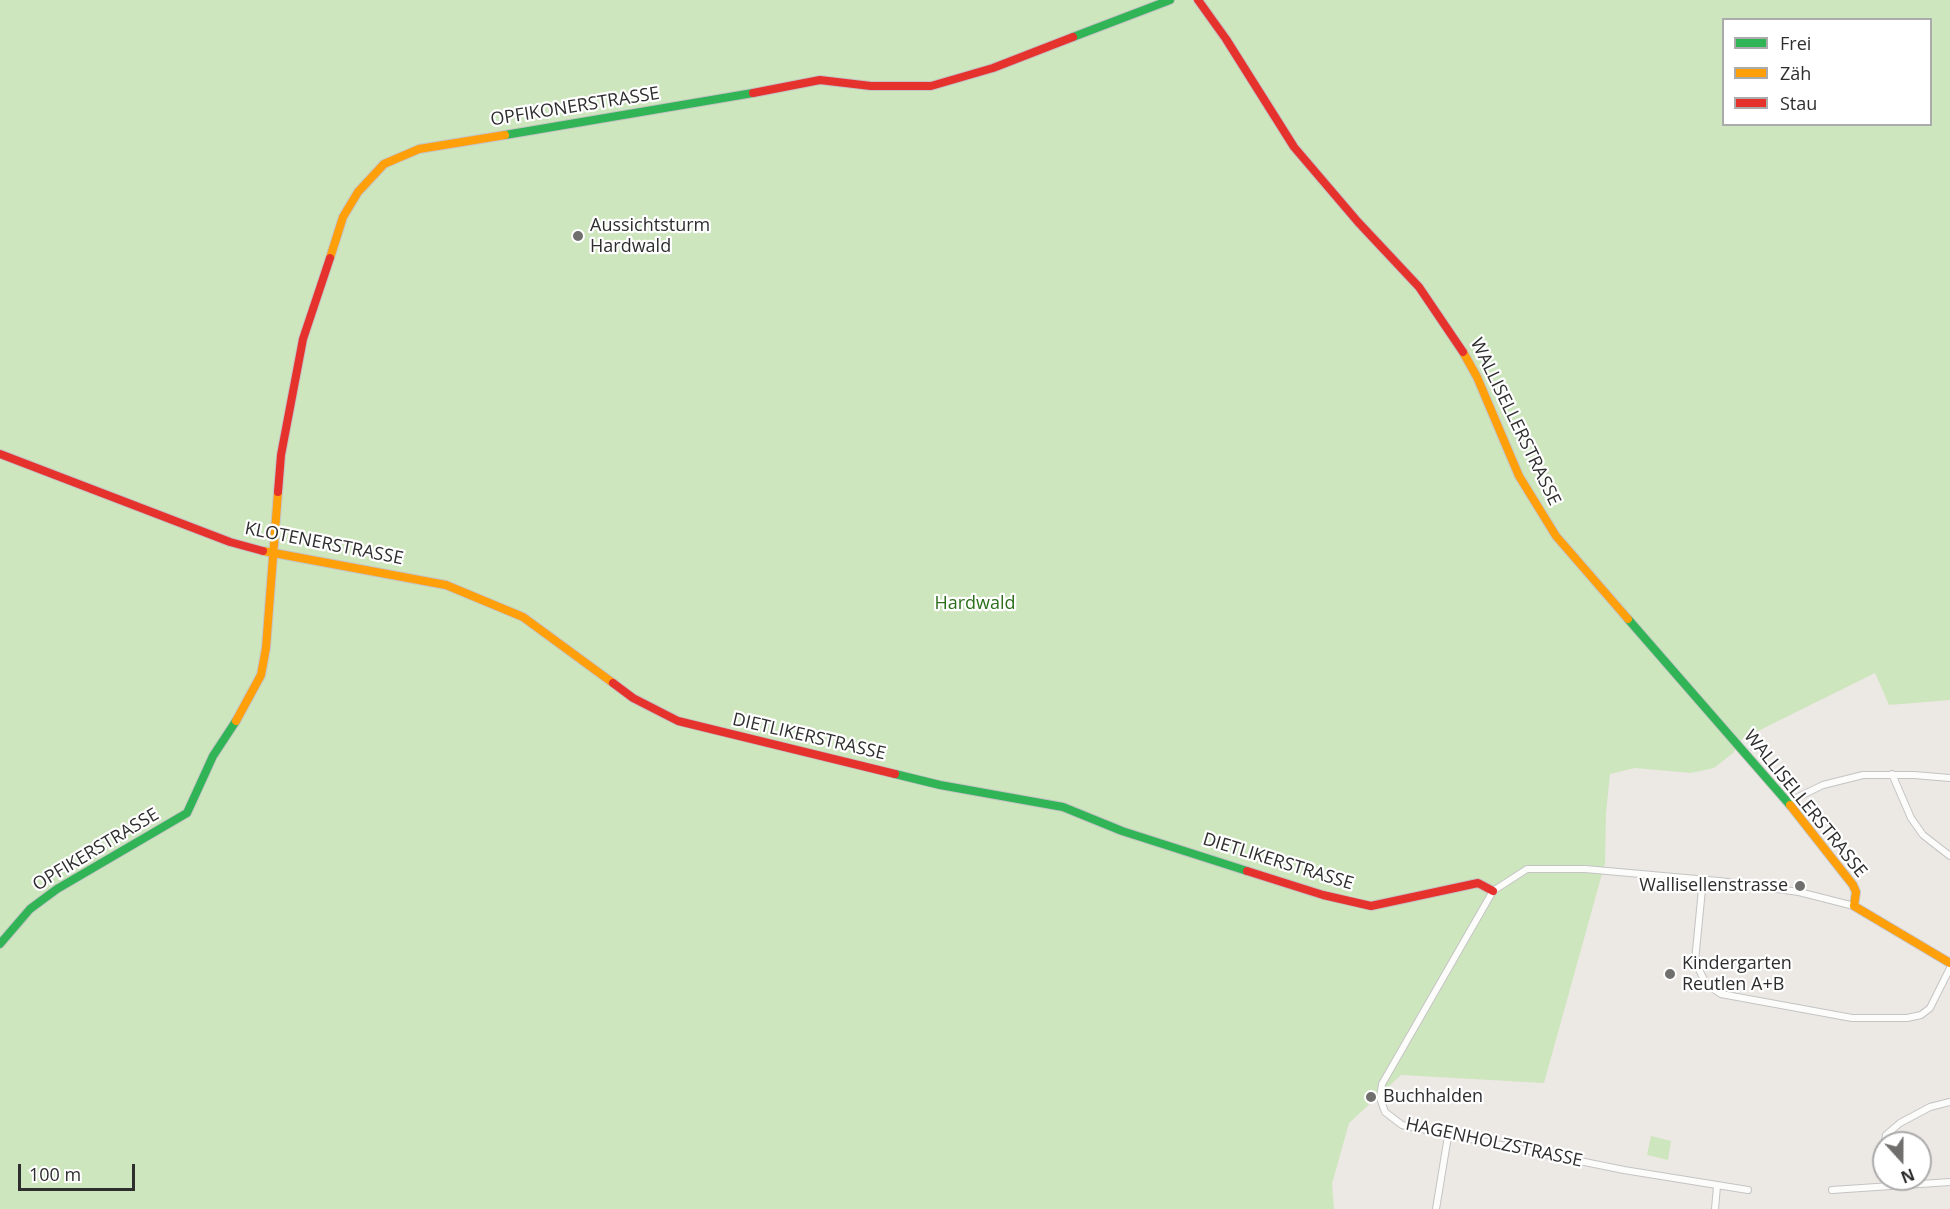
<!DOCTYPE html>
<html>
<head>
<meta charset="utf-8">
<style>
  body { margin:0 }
  #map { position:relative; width:1950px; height:1209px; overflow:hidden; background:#ece8e4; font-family:"Open Sans",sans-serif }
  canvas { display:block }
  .legend { position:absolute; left:1722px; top:18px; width:210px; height:108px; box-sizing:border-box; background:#fff; border:2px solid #ababab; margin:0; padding:8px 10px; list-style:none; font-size:18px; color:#2e2e2e }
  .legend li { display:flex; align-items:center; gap:12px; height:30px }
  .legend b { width:30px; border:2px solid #ababab }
  .north { position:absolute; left:1872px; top:1131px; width:60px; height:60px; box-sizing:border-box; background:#fff; border:2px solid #ababab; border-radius:50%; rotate:159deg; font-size:16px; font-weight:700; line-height:24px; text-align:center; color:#2e2e2e }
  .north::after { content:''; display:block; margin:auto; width:21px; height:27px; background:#706f6e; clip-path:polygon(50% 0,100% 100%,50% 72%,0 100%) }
  .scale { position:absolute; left:18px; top:1164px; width:117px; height:27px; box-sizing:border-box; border:3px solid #2e2e2e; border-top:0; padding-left:8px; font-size:18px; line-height:21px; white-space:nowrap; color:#2e2e2e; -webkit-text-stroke:4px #fff; paint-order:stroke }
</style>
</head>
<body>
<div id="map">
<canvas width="1950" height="1209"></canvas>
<ul class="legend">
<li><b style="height:8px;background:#30b455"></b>Frei</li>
<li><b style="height:8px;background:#ff9f0a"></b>Zäh</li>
<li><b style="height:8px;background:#e5322d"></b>Stau</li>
</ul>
<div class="north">N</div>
<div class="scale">100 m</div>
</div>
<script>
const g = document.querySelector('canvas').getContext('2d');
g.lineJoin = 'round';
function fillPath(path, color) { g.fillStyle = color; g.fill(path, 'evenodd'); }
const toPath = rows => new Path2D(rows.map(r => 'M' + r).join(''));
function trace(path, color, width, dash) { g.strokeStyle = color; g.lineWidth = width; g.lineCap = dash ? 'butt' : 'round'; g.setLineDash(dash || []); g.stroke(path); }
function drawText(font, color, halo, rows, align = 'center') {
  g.font = font + ' "Open Sans",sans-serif'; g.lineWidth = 4.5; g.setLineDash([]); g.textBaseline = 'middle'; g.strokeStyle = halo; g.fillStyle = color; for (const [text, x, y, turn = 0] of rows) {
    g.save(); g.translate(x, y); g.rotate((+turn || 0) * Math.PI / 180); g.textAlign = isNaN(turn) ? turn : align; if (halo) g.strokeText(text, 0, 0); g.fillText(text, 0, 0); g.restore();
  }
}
const green = toPath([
  [0,0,1950,0,1950,700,1889,705,1875,673,1742,739,1733,753,1714,768,1691,773,1635,768,1610,774,1606,813,1605,863,1544,1083,1401,1075,1349,1123,1332,1184,1334,1209,0,1209],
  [1724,20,1930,20,1930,124,1724,124],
  [1651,1136,1671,1141,1668,1160,1647,1155]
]);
const street = toPath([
  [1892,774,1911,818,1923,835,1950,856],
  [1788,802,1823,785,1863,775,1914,775,1950,778],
  [1703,879,1695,961,1706,984,1721,994,1852,1018,1907,1018,1921,1015,1930,1008,1950,968],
  [1884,1149,1886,1135,1900,1123,1930,1107,1950,1102],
  [1748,1190,1624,1170,1402,1125,1385,1112,1380,1098,1382,1084,1493,891,1527,869,1585,869,1719,881,1799,892,1854,906],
  [1832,1190,1950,1182],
  [1436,1209,1448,1136],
  [1715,1209,1717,1186]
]);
const fast = toPath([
  [1073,37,1170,0],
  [505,135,753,93],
  [1628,619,1790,805],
  [895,774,940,785,1063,807,1122,831,1247,871],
  [0,944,30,909,57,889,187,813,213,756,236,721]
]);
const slow = toPath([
  [330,258,343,217,358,192,384,164,419,149,505,135],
  [1463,352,1477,377,1519,476,1556,536,1628,619],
  [263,551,446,585,523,617,613,683],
  [236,721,261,675,266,648,278,492],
  [1790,805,1853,885,1856,892,1854,906,1950,963]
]);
const jam = toPath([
  [1198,0,1226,39,1294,147,1358,222,1419,287,1463,352],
  [753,93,820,80,871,86,931,86,993,68,1073,37],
  [0,454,230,542,263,551],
  [278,492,281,455,303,339,330,258],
  [613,683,633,698,678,721,895,774],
  [1247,871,1323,895,1371,906,1478,883,1493,891]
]);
const markers = [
  [578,236,6,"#706f6e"],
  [1800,886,6,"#706f6e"],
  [1670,974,6,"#706f6e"],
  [1371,1097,6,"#706f6e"]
];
const streetNames = [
  ["OPFIKONERSTRASSE",575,107,-9],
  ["WALLISELLERSTRASSE",1515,422,64],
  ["KLOTENERSTRASSE",324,544,11],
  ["DIETLIKERSTRASSE",809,737,13],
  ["WALLISELLERSTRASSE",1805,804,51],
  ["OPFIKERSTRASSE",96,850,-31],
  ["DIETLIKERSTRASSE",1278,862,17],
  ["HAGENHOLZSTRASSE",1494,1143,12]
];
const poiNames = [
  ["Aussichtsturm",590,226],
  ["Hardwald",590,247],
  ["Wallisellenstrasse",1788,886,"right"],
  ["Kindergarten",1682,964],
  ["Reutlen A+B",1682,985],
  ["Buchhalden",1383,1097]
];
const parkNames = [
  ["Hardwald",975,604]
];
fillPath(green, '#cee6be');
trace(street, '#c5c4c5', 8);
trace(fast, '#c5c4c5', 10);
trace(slow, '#c5c4c5', 10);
trace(jam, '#c5c4c5', 10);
trace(street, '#fcfcfb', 6);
trace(fast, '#30b455', 8);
trace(slow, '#ff9f0a', 8);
trace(jam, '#e5322d', 8);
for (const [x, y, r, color] of markers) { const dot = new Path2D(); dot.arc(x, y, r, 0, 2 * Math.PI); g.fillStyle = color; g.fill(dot); trace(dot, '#fff', 2); }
drawText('18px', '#2e2e2e', '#fff', streetNames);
drawText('18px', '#2e2e2e', '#fff', poiNames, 'left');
drawText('18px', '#2c6e1b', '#fff', parkNames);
</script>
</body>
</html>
